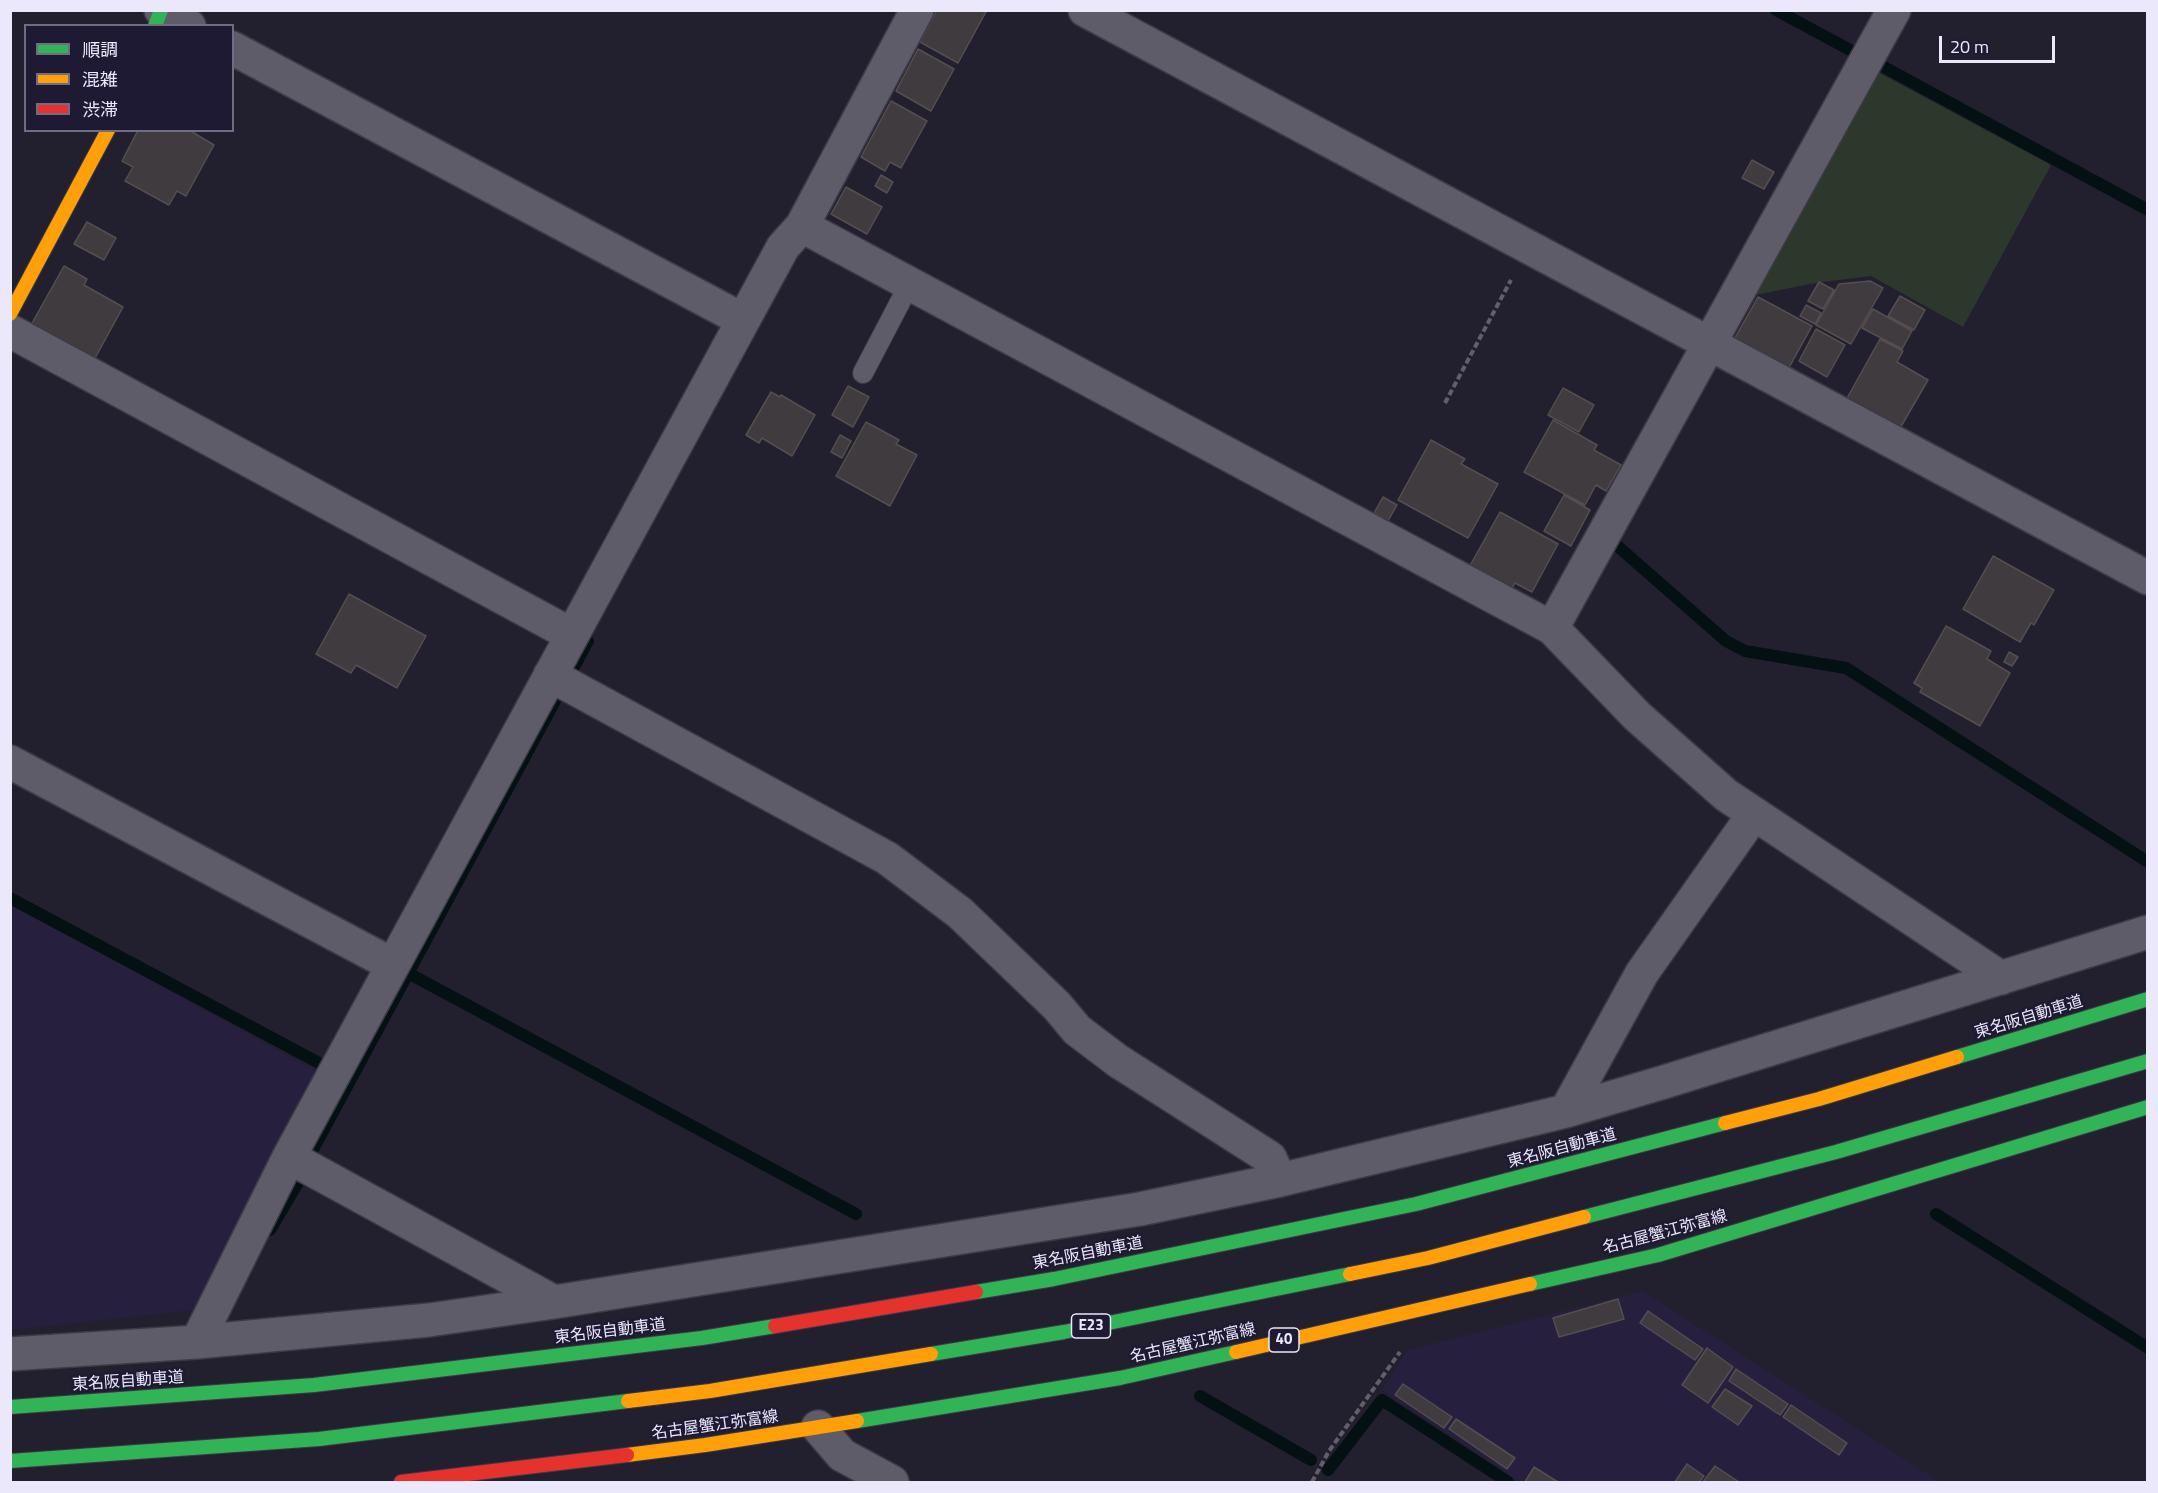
<!DOCTYPE html>
<html>
<head>
<meta charset="utf-8">
<style>
  body { margin:0 }
  #map { position:relative; width:2158px; height:1493px; overflow:hidden; background:#22202e; font-family:"Titillium Web","Noto Sans JP",sans-serif }
  canvas { display:block }
  .frame { position:absolute; inset:0; border:12px solid #eae8fa; pointer-events:none }
  .legend { position:absolute; left:24px; top:24px; width:210px; height:108px; box-sizing:border-box; background:#1f1a34; border:2px solid #706c83; margin:0; padding:8px 10px; list-style:none; font-size:18px; color:#eae8fa }
  .legend li { display:flex; align-items:center; gap:12px; height:30px }
  .legend b { width:30px; border:2px solid #706c83 }
  .scale { position:absolute; left:1939px; top:36px; width:116px; height:27px; box-sizing:border-box; border:3px solid #eae8fa; border-top:0; padding-left:8px; font-size:18px; line-height:21px; white-space:nowrap; color:#eae8fa; -webkit-text-stroke:4px #1f1a34; paint-order:stroke }
</style>
</head>
<body>
<div id="map">
<canvas width="2158" height="1493"></canvas>
<div class="frame"></div>
<ul class="legend">
<li><b style="height:8px;background:#30b455"></b>順調</li>
<li><b style="height:8px;background:#ff9f0a"></b>混雑</li>
<li><b style="height:8px;background:#e5322d"></b>渋滞</li>
</ul>
<div class="scale">20 m</div>
</div>
<script>
const g = document.querySelector('canvas').getContext('2d');
g.lineJoin = 'round';
function fillPath(path, color) { g.fillStyle = color; g.fill(path, 'evenodd'); }
const toPath = rows => new Path2D(rows.map(r => 'M' + r).join(''));
function trace(path, color, width, dash) { g.strokeStyle = color; g.lineWidth = width; g.lineCap = dash ? 'butt' : 'round'; g.setLineDash(dash || []); g.stroke(path); }
function drawText(font, color, halo, rows, align = 'center') {
  g.font = font + ' "Titillium Web","Noto Sans JP",sans-serif'; g.lineWidth = 5; g.setLineDash([]); g.textBaseline = 'middle'; g.strokeStyle = halo; g.fillStyle = color; for (const [text, x, y, turn = 0] of rows) {
    g.save(); g.translate(x, y); g.rotate((+turn || 0) * Math.PI / 180); g.textAlign = isNaN(turn) ? turn : align; if (halo) g.strokeText(text, 0, 0); g.fillText(text, 0, 0); g.restore();
  }
}
const built = toPath([
  [11,904,323,1075,195,1310,11,1330],
  [1643,1291,1940,1482,1521,1482,1382,1390,1407,1350]
]);
const green = toPath([
  [1872,69,2051,165,1963,327,1871,276,1815,283,1755,295]
]);
const stream = toPath([
  [1776,10,1852,51],
  [1882,66,2148,210],
  [1614,543,1726,641,1745,651,1846,668,2148,862],
  [573,669,588,641],
  [10,898,321,1064],
  [408,973,856,1214],
  [309,1157,555,701],
  [1936,1214,2148,1348],
  [270,1230,299,1181],
  [1200,1396,1311,1460],
  [1328,1470,1382,1400,1508,1482]
]);
const building = toPath([
  [937,10,987,10,958,63,920,42,937,10],
  [918,49,954,69,931,111,896,91,918,49],
  [891,101,927,121,901,168,890,162,885,171,861,157,891,101],
  [138,130,189,130,214,145,186,196,177,191,169,205,125,181,133,167,122,161,138,130],
  [1752,160,1774,172,1764,189,1742,178,1752,160],
  [881,175,893,182,887,193,875,186,881,175],
  [846,187,882,207,867,234,831,214,846,187],
  [87,222,116,238,104,260,74,244,87,222],
  [64,266,87,279,84,285,123,307,94,360,31,325,64,266],
  [1870,281,1883,288,1851,344,1816,325,1839,284,1870,281],
  [1819,282,1834,290,1823,309,1808,301,1819,282],
  [1900,296,1925,310,1914,330,1888,316,1900,296],
  [1758,297,1812,326,1786,373,1732,343,1758,297],
  [1806,305,1821,313,1815,324,1800,316,1806,305],
  [1873,309,1912,331,1902,349,1862,328,1873,309],
  [1816,329,1845,345,1827,377,1799,361,1816,329],
  [1880,339,1903,351,1897,362,1928,380,1899,430,1846,400,1880,339],
  [848,386,869,397,853,427,832,415,848,386],
  [1563,388,1594,405,1579,432,1548,415,1563,388],
  [771,392,780,397,781,395,815,415,792,456,762,438,759,443,746,435,771,392],
  [1553,420,1597,445,1594,450,1621,465,1606,491,1596,485,1585,505,1524,472,1553,420],
  [866,422,899,440,896,444,917,455,890,506,836,476,866,422],
  [840,435,851,441,842,458,831,452,840,435],
  [1431,440,1465,459,1461,464,1498,484,1468,538,1398,500,1431,440],
  [1564,495,1590,510,1571,546,1544,531,1564,495],
  [1383,497,1397,505,1388,521,1374,513,1383,497],
  [1500,512,1558,544,1532,592,1515,583,1508,594,1467,571,1500,512],
  [1993,556,2054,590,2034,625,2031,623,2020,642,1963,609,1993,556],
  [349,594,426,636,397,688,356,665,351,673,316,654,349,594],
  [1946,626,1991,651,1987,659,2010,673,1980,726,1920,692,1922,688,1914,683,1946,626],
  [2009,652,2018,657,2012,666,2004,662,2009,652],
  [1618,1299,1624,1319,1559,1337,1553,1318,1618,1299],
  [1648,1311,1703,1349,1695,1360,1640,1323,1648,1311],
  [1707,1348,1733,1367,1708,1403,1682,1385,1707,1348],
  [1736,1369,1788,1404,1780,1415,1729,1381,1736,1369],
  [1403,1384,1452,1417,1444,1428,1395,1395,1403,1384],
  [1725,1389,1752,1406,1738,1425,1712,1407,1725,1389],
  [1791,1405,1847,1443,1839,1455,1783,1417,1791,1405],
  [1456,1419,1515,1458,1507,1469,1449,1429,1456,1419],
  [1687,1464,1704,1476,1699,1482,1675,1482,1687,1464],
  [1715,1466,1739,1482,1703,1482,1715,1466],
  [1534,1467,1558,1482,1525,1482,1534,1467]
]);
const path = toPath([
  [1445,403,1511,280],
  [1312,1482,1329,1451,1400,1352]
]);
const lane = toPath([
  [863,373,909,285]
]);
const street = toPath([
  [161,10,189,26],
  [1085,10,2148,578],
  [1894,10,1552,628,1637,716,1726,795,2001,978],
  [232,48,743,320],
  [802,226,1552,628],
  [10,331,572,635],
  [550,675,887,858,960,913,1057,1006,1077,1030,1118,1061,1270,1158,1280,1180],
  [10,762,393,965,783,247,802,226,917,10],
  [1566,1111,1642,973,1754,814],
  [289,1157,554,1302],
  [197,1342,289,1157,393,965],
  [10,1354,197,1342,429,1320,554,1302,1140,1209,1280,1180,1566,1111,1664,1082,2148,932],
  [818,1427,842,1455,892,1482]
]);
const fast = toPath([
  [155,26,161,10],
  [1957,1057,2148,999],
  [1584,1217,1836,1152,2148,1061],
  [1530,1284,1658,1255,2148,1107],
  [976,1292,1054,1279,1416,1204,1725,1123],
  [931,1354,1064,1332,1350,1274],
  [10,1407,314,1385,702,1338,775,1326],
  [857,1421,1120,1378,1236,1352],
  [10,1461,319,1439,628,1401]
]);
const slow = toPath([
  [10,314,108,130],
  [1725,1123,1819,1099,1957,1057],
  [1350,1274,1428,1258,1584,1217],
  [1236,1352,1530,1284],
  [628,1401,710,1391,931,1354],
  [627,1455,705,1445,857,1421]
]);
const jam = toPath([
  [775,1326,976,1292],
  [401,1482,627,1455]
]);
const shields = [
  [1091,1326,39],
  [1284,1340,30]
];
const shieldNames = [
  ["E23",1091,1326],
  ["40",1284,1340]
];
const streetNames = [
  ["東名阪自動車道",2029,1018,-17],
  ["東名阪自動車道",1562,1149,-15],
  ["名古屋蟹江弥富線",1665,1233,-15],
  ["東名阪自動車道",1088,1254,-11],
  ["東名阪自動車道",610,1332,-7],
  ["名古屋蟹江弥富線",1193,1344,-13],
  ["東名阪自動車道",128,1382,-4],
  ["名古屋蟹江弥富線",715,1426,-8]
];
fillPath(built, '#261f3d');
fillPath(green, '#2d382c');
trace(stream, '#031112', 12);
fillPath(building, '#403b3f');
trace(building, '#554e50', 1.5);
trace(lane, '#3c3a46', 22);
trace(street, '#3c3a46', 36);
trace(fast, '#3c3a46', 16);
trace(slow, '#3c3a46', 16);
trace(jam, '#3c3a46', 16);
trace(path, '#615f6a', 4, [6, 3]);
trace(lane, '#5e5c68', 20);
trace(street, '#5e5c68', 33);
trace(fast, '#30b455', 14);
trace(slow, '#ff9f0a', 14);
trace(jam, '#e5322d', 14);
for (const [x, y, w] of shields) { const box = new Path2D(); box.roundRect(x - w / 2, y - 12, w, 24, 4.5); g.fillStyle = '#1f1a34'; g.fill(box); trace(box, '#eae8fa', 1.5); }
drawText('bold 15px', '#eae8fa', null, shieldNames);
drawText('16px', '#eae8fa', '#1f1a34', streetNames);
</script>
</body>
</html>
